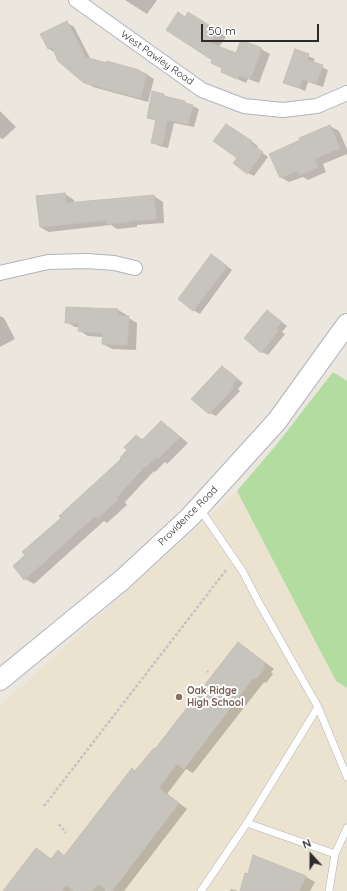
<!DOCTYPE html>
<html>
<head>
<meta charset="utf-8">
<style>
  body { margin:0 }
  #map { position:relative; width:347px; height:891px; overflow:hidden; background:#ebe6de; font-family:Quicksand,sans-serif }
  canvas { display:block }
  .north { position:absolute; left:291px; top:835px; width:40px; height:40px; -webkit-text-stroke:3px #fff; paint-order:stroke; rotate:339deg; font-size:11px; font-weight:700; line-height:16px; text-align:center; color:#2b2b2b }
  .north::after { content:''; display:block; margin:auto; width:14px; height:18px; background:#2b2b2b; clip-path:polygon(50% 0,100% 100%,50% 72%,0 100%) }
  .scale { position:absolute; left:201px; top:24px; width:118px; height:18px; box-sizing:border-box; border:2px solid #2b2b2b; border-top:0; padding-left:5px; font-size:12px; line-height:14px; white-space:nowrap; color:#2b2b2b; -webkit-text-stroke:3px #fff; paint-order:stroke }
</style>
</head>
<body>
<div id="map">
<canvas width="347" height="891"></canvas>
<div class="north">N</div>
<div class="scale">50 m</div>
</div>
<script>
const g = document.querySelector('canvas').getContext('2d');
g.lineJoin = 'round';
function fillPath(path, color) { g.fillStyle = color; g.fill(path, 'evenodd'); }
const toPath = rows => new Path2D(rows.map(r => 'M' + r).join(''));
function trace(path, color, width, dash) { g.strokeStyle = color; g.lineWidth = width; g.lineCap = dash ? 'butt' : 'round'; g.setLineDash(dash || []); g.stroke(path); }
function drawText(font, color, halo, rows, align = 'center') {
  g.font = font + ' Quicksand,sans-serif'; g.lineWidth = 4; g.setLineDash([]); g.textBaseline = 'middle'; g.strokeStyle = halo; g.fillStyle = color; for (const [text, x, y, turn = 0] of rows) {
    g.save(); g.translate(x, y); g.rotate((+turn || 0) * Math.PI / 180); g.textAlign = isNaN(turn) ? turn : align; if (halo) g.strokeText(text, 0, 0); g.fillText(text, 0, 0); g.restore();
  }
}
const education = toPath([
  [237,491,336,681,347,688,347,891,0,891,0,706]
]);
const green = toPath([
  [333,372,347,381,347,688,336,681,237,491,277,444]
]);
const shadow = toPath([
  [125,0,157,0,147,14],
  [185,18,197,18,226,37,219,47,236,54,241,42,261,49,270,54,259,83,248,79,246,83,222,72,223,69,212,63,213,60],
  [66,22,74,27,91,60,139,70,154,79,148,102,93,87,85,82,55,53,48,48],
  [296,51,315,59,313,63,328,70,323,87,308,82,305,91,285,82],
  [153,93,185,102,199,109,194,127,174,123,168,148,159,146,153,142,156,121,148,117],
  [0,111,16,127,3,139,0,138],
  [330,126,339,131,347,149,347,154,323,164,326,172,308,180,303,177,289,182,280,177,301,141,300,138],
  [233,128,258,146,256,148,268,157,254,176,248,173,238,158],
  [65,194,74,200,74,203,154,196,163,202,164,223,137,225,137,227,117,229,111,225,49,232,40,227],
  [218,259,232,270,200,314,193,310],
  [67,308,118,310,127,315,127,317,137,323,136,350,112,349,103,344,103,337,88,336,80,331,80,327,75,327,66,322],
  [267,311,287,326,282,332,285,334,268,355,262,352],
  [0,316,4,318,15,339,0,347],
  [222,367,243,383,238,389,240,391,216,416,210,413],
  [161,422,170,428,188,443,167,464,165,462,155,472,154,471,125,502,127,505,107,523,104,521,34,584,25,579,62,518,122,459,129,450,136,436,144,440],
  [238,643,247,649,274,669,271,672,273,674,266,683,264,682,193,773,186,769,167,794,187,809,124,891,109,891,107,889,105,891,5,891,36,850,52,859,58,852,65,856,132,769,136,771,156,751],
  [254,857,306,877,315,882,310,891,242,891,249,875],
  [231,889,238,891,230,891]
]);
const building = toPath([
  [178,12,185,17,188,12,218,31,210,43,236,53,241,40,262,48,250,79,239,75,237,79,221,72,222,68,211,63,212,60,166,30,178,12],
  [67,21,85,57,107,63,107,61,139,70,139,72,147,74,140,98,84,83,58,61,52,47,48,49,40,34,67,21],
  [295,49,309,54,307,60,323,65,316,84,302,79,299,88,283,83,295,49],
  [152,91,164,94,164,96,185,101,185,103,193,105,188,124,167,120,162,145,151,143,156,120,147,118,152,91],
  [226,124,252,141,251,143,263,152,247,174,233,163,237,158,213,141,226,124],
  [330,125,340,148,314,159,318,167,299,175,297,171,280,178,269,154,300,140,299,138,330,125],
  [65,193,66,203,154,195,156,219,129,221,129,222,107,224,107,220,40,227,36,196,65,193],
  [211,254,227,266,193,311,178,299,211,254],
  [66,307,118,309,118,316,129,316,127,345,102,344,103,333,78,331,79,323,65,323,66,307],
  [267,310,282,322,276,328,279,330,261,353,244,338,267,310],
  [222,366,238,379,232,385,234,387,209,414,191,399,222,366],
  [161,421,180,437,158,459,156,457,146,467,145,466,117,497,119,499,98,518,95,516,24,580,13,566,25,555,22,552,61,518,59,516,121,459,120,458,127,450,124,447,136,435,142,440,161,421],
  [238,642,265,663,263,667,265,668,256,679,254,677,184,769,177,764,159,788,179,803,112,891,108,891,98,884,92,891,74,891,66,885,62,891,3,891,36,848,51,859,58,850,64,856,132,768,135,771,154,748,155,749,238,642],
  [253,855,306,876,299,891,240,891,245,873,248,874,253,855]
]);
const path = toPath([
  [207,671,208,672],
  [44,806,227,569],
  [59,824,66,833]
]);
const lane = toPath([
  [200,509,243,572,259,603,318,707,347,777],
  [318,707,247,823,335,854],
  [201,891,247,823],
  [329,891,335,854,347,828]
]);
const street = toPath([
  [76,0,202,90,244,106,283,110,317,106,347,93],
  [0,273,48,262,87,261,114,263,135,268]
]);
const secondary = toPath([
  [0,680,122,580,190,517,277,421,347,324]
]);
const markers = [
  [179,697,4,"#8d6e63"]
];
const streetNames = [
  ["West Pawley Road",157,58,35],
  ["Providence Road",188,516,-45]
];
const educationNames = [
  ["Oak Ridge",187,691],
  ["High School",187,703]
];
fillPath(education, '#ebe2cf');
fillPath(green, '#b3dca0');
fillPath(shadow, '#0003');
fillPath(building, '#c7c4bd');
trace(building, '#c6c1b8', 1);
trace(lane, '#b2b4bd', 8);
trace(street, '#b2b4bd', 16);
trace(secondary, '#b2b4bd', 22);
trace(path, '#c4c4c4', 2.5, [3, 2]);
trace(lane, '#fff', 7);
trace(street, '#fff', 14);
trace(secondary, '#fff', 20);
for (const [x, y, r, color] of markers) { const dot = new Path2D(); dot.arc(x, y, r, 0, 2 * Math.PI); g.fillStyle = color; g.fill(dot); trace(dot, '#fff', 1.5); }
drawText('10px', '#2b2b2b', '#fff', streetNames);
drawText('bold 10px', '#785e54', '#fff', educationNames, 'left');
</script>
</body>
</html>
